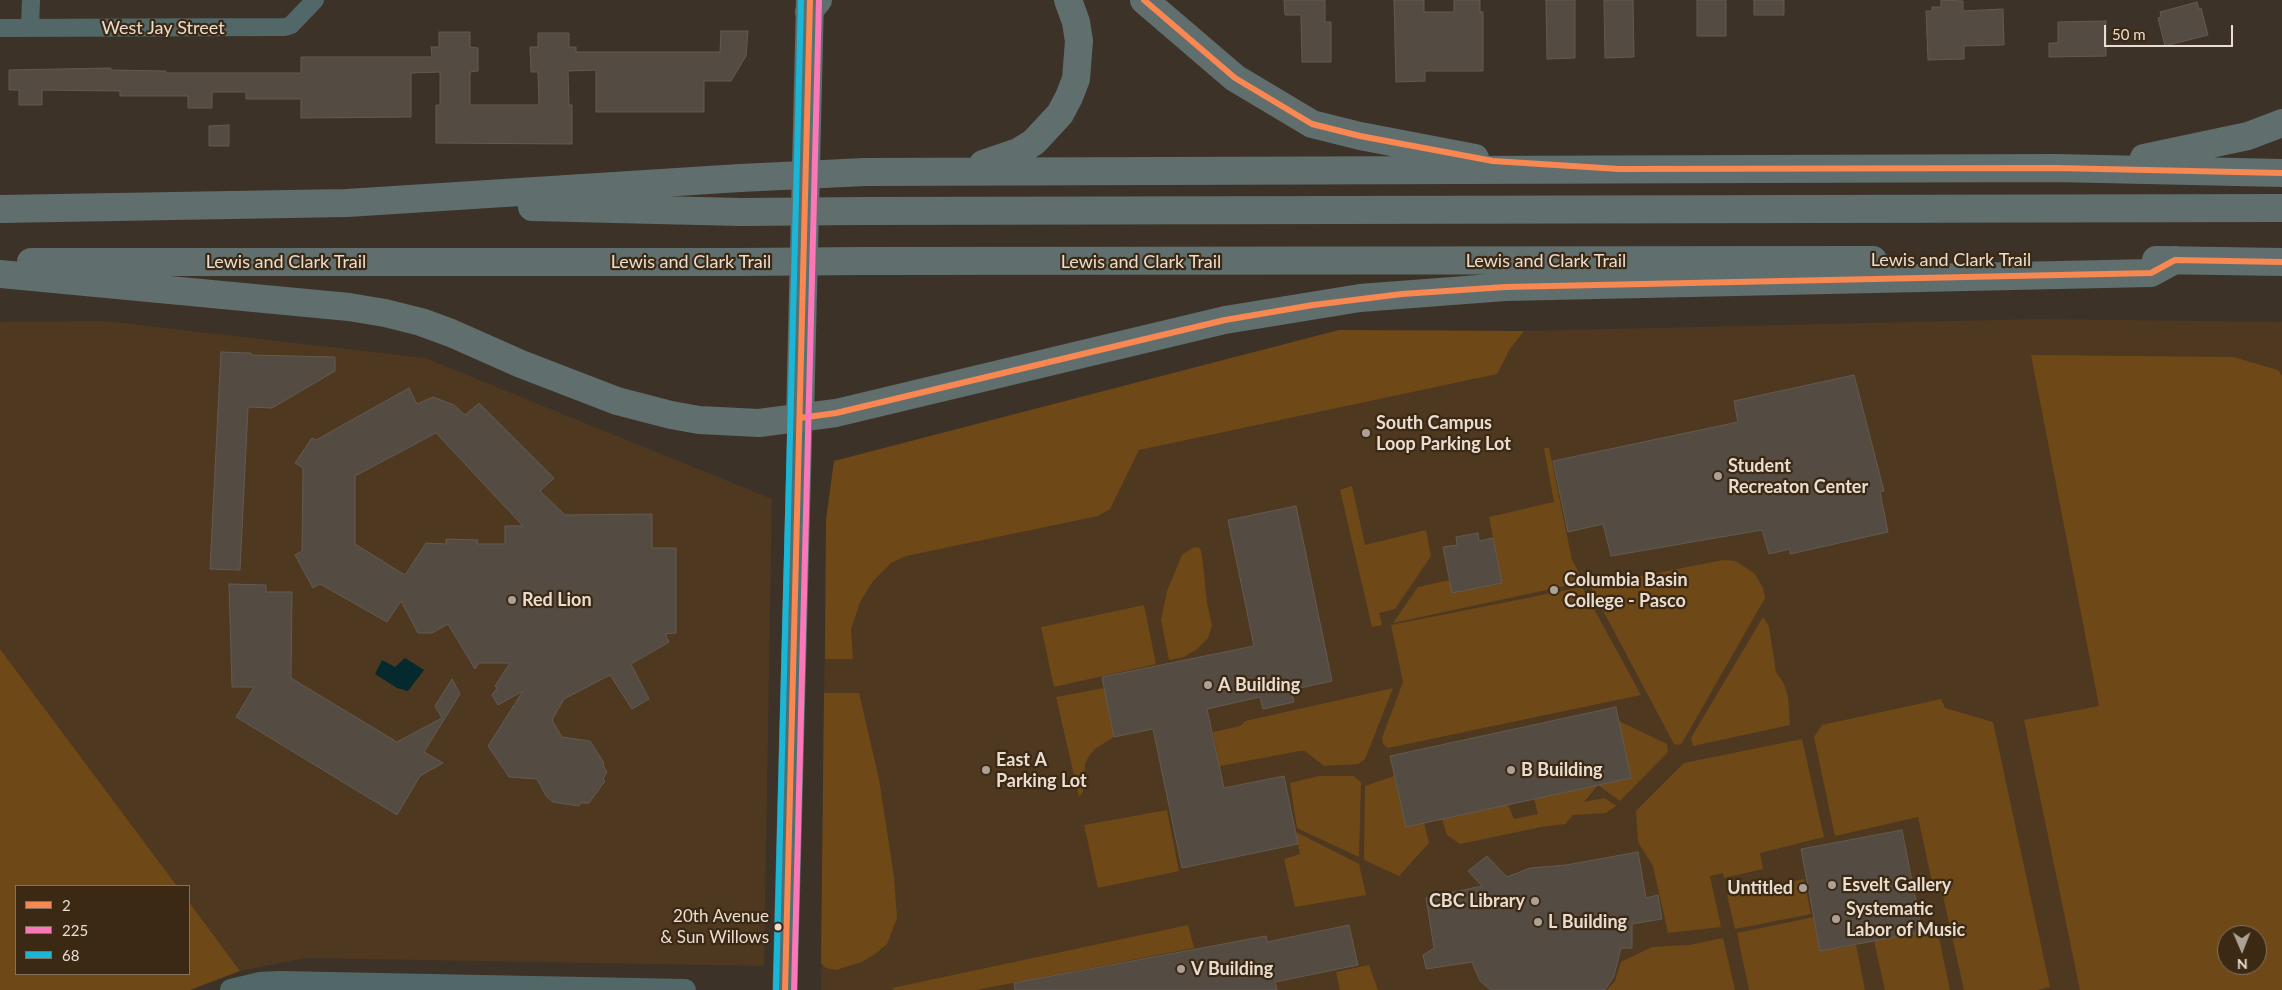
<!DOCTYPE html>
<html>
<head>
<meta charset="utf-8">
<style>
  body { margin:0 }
  #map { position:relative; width:2282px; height:990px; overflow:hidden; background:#3d3227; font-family:Lato,sans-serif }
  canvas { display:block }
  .legend { position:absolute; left:15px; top:885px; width:175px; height:90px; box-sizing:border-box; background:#3b2914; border:1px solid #817160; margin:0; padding:6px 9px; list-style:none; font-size:15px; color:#e9ddd1 }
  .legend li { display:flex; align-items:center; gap:10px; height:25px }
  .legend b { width:25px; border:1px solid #817160 }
  .north { position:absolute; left:2217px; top:925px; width:50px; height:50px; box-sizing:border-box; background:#3b2914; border:1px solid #817160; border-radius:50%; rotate:179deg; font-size:14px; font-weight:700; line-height:20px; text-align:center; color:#e9ddd1 }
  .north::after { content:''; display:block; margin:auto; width:18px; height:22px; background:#ada196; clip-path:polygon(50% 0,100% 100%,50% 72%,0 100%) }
  .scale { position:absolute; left:2104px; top:25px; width:129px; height:22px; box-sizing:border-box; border:2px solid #e9ddd1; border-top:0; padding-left:6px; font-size:15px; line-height:18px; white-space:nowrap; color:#e9ddd1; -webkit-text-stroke:4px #3b2914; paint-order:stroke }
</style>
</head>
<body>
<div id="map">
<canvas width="2282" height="990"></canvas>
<ul class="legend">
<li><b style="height:6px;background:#f88751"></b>2</li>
<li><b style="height:6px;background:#fc77b8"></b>225</li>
<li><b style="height:6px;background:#1ab6d8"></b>68</li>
</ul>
<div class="north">N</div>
<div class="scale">50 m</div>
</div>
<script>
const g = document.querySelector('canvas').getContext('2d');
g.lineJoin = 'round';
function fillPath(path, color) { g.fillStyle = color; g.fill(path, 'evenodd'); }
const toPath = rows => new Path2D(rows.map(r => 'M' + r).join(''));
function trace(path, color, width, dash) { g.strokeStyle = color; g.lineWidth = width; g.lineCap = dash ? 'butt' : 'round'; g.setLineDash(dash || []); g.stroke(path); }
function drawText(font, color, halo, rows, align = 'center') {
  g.font = font + ' Lato,sans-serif'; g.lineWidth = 4.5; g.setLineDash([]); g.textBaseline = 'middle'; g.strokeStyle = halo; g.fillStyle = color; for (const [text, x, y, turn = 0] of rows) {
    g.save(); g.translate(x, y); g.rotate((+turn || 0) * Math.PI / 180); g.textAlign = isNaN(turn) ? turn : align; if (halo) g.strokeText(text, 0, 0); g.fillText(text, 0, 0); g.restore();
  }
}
const built = toPath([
  [2039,319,2282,322,2282,990,821,990,826,520,834,461,1339,330,1524,331],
  [2227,935,2257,935,2257,965,2227,965],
  [104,321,425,358,772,499,764,966,306,958,240,971,189,902,189,886,177,886,0,649,0,322]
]);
const green = toPath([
  [1339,330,1524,331,1510,349,1497,374,1139,450,1110,509,1098,516,906,556,891,563,873,581,860,602,851,629,853,659,825,659,826,520,834,461],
  [2031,355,2233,357,2278,370,2282,376,2282,990,2080,990,2024,720,2099,706],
  [2227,935,2257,935,2257,965,2227,965],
  [1544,448,1549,448,1572,560,1584,582,1393,623,1418,587,1450,580,1502,583,1489,517,1554,502],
  [1352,486,1365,545,1426,530,1431,556,1395,609,1379,613,1382,625,1372,627,1340,490],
  [1194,547,1200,548,1202,555,1207,603,1212,625,1208,638,1197,649,1184,657,1169,660,1161,620,1167,591,1182,555],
  [1723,560,1736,561,1755,574,1763,588,1765,598,1682,743,1678,745,1674,744,1590,586],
  [1582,587,1641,695,1388,748,1383,744,1382,738,1403,682,1391,625],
  [1144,605,1156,664,1054,687,1041,627],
  [1763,617,1769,627,1776,672,1784,684,1788,696,1790,725,1693,746,1691,738],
  [0,649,177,886,16,886,16,974,189,974,189,902,240,971,190,990,0,990],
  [1104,688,1114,737,1096,748,1089,756,1085,764,1083,792,1079,797,1056,697],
  [1393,688,1365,759,1358,764,1324,766,1305,751,1299,751,1220,766,1213,732,1240,726,1245,721],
  [824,693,859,693,879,779,894,877,897,918,887,944,875,954,862,962,836,970,826,968,821,963],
  [1941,699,1945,708,1993,722,2050,987,2037,990,1964,990,1942,891,1934,891,1918,817,1835,836,1814,737,1822,725],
  [1619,721,1667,744,1668,752,1620,801,1598,785,1584,802,1605,798,1616,806,1606,813,1573,815,1565,824,1541,827,1460,844,1447,835,1442,819,1508,805,1514,819,1538,814,1534,799,1631,778],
  [1802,739,1824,837,1760,853,1763,869,1724,878,1723,873,1710,876,1721,927,1668,933,1653,866,1638,842,1636,811,1684,763],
  [1319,776,1353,776,1361,782,1359,857,1297,828,1290,783],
  [1394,776,1406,827,1424,823,1429,843,1399,876,1364,860,1365,786],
  [1167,810,1179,871,1098,888,1084,825],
  [1296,832,1359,864,1366,895,1295,907,1284,859,1300,854],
  [1804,879,1811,914,1735,929,1727,895],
  [1814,917,1820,951,1856,945,1865,990,1749,990,1737,933],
  [1188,925,1194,948,976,990,894,990,892,988],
  [1937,928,1950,990,1885,990,1874,941],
  [1723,938,1735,990,1607,990,1615,981,1621,962,1652,947,1689,945],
  [1369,965,1378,990,1340,990,1336,972]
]);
const water = toPath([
  [405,658,424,670,408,691,397,688,375,674,382,660,395,667]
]);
const building = toPath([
  [1284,0,1325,0,1325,22,1331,22,1331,62,1302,62,1301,15,1285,15,1284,0],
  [1394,0,1424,0,1424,12,1454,12,1454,0,1480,0,1480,12,1483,12,1483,71,1425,71,1425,81,1396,82,1394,0],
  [1546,0,1575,0,1575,58,1547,59,1546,0],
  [1604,0,1633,0,1634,57,1605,58,1604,0],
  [1697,0,1726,0,1726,36,1697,36,1697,0],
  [1754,0,1784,0,1784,15,1754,15,1754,0],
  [1941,0,1963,1,1963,11,2003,9,2004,45,1964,46,1964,59,1928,60,1926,11,1932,11,1932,7,1941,7,1941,0],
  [2197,2,2199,9,2201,8,2208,35,2165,46,2158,18,2161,17,2160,12,2197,2],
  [2106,21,2106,56,2049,57,2049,43,2058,43,2058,22,2106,21],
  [721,31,748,31,746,56,731,81,704,81,704,112,596,112,596,70,568,71,569,105,572,105,572,144,436,143,436,105,440,105,440,72,411,73,411,117,301,118,301,99,246,99,246,92,212,92,212,108,188,108,188,96,120,96,120,91,42,90,42,105,19,105,19,90,9,90,9,70,111,68,111,70,166,71,166,73,301,73,301,57,432,57,431,47,439,47,439,32,470,32,470,47,478,48,478,71,470,72,470,105,539,105,538,72,531,72,530,47,538,47,538,33,569,33,569,47,576,47,576,52,720,52,721,31],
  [229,125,229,146,209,146,209,126,229,125],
  [221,352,251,353,251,355,335,357,335,371,272,408,248,407,240,570,210,569,221,352],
  [1854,375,1884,491,1880,492,1888,532,1790,554,1790,549,1769,554,1762,530,1611,556,1603,524,1568,532,1553,461,1738,422,1734,401,1854,375],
  [409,388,417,404,433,397,454,405,465,415,479,403,554,478,540,491,565,515,652,514,652,548,676,548,676,633,665,634,669,642,631,664,649,699,632,709,610,675,564,699,552,720,562,737,590,741,604,763,603,765,607,772,603,779,605,781,589,803,581,803,579,806,553,802,546,796,537,779,509,777,488,746,523,691,498,705,492,695,497,688,495,686,510,663,479,663,475,669,448,624,432,633,418,633,401,601,387,622,320,584,313,588,295,555,302,551,303,468,295,463,312,438,316,440,409,388],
  [436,433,523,526,505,526,505,544,477,544,478,540,446,539,446,544,426,543,405,575,355,544,355,476,436,433],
  [1296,506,1332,681,1291,690,1294,702,1263,709,1260,697,1207,709,1224,788,1284,776,1298,844,1182,868,1153,729,1114,737,1102,677,1254,646,1228,520,1296,506],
  [1478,533,1479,541,1493,538,1502,583,1452,593,1443,547,1457,545,1456,537,1478,533],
  [229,584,266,585,266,592,292,592,291,678,397,742,442,718,435,706,452,679,460,694,424,752,443,763,420,776,397,815,236,717,254,687,232,687,229,584],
  [1616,707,1631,778,1406,827,1390,756,1616,707],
  [1902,830,1922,932,1820,951,1801,849,1902,830],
  [1638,852,1646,898,1658,895,1662,919,1632,924,1632,948,1621,948,1614,976,1605,990,1491,990,1480,981,1472,962,1426,969,1423,955,1434,948,1426,898,1482,886,1468,871,1487,856,1507,877,1530,868,1566,865,1638,852],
  [1349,925,1358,965,1275,982,1277,990,1015,990,1014,983,1266,936,1267,942,1349,925]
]);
const minor = toPath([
  [0,28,285,27,291,25,315,0],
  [30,28,31,0]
]);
const tertiary = toPath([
  [231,990,260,983,279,982,685,990]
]);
const secondary = toPath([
  [785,990,800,418]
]);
const primary = toPath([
  [800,418,810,0]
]);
const motorway = toPath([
  [1144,0,1235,78,1312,124,1360,136,1475,158],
  [809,11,818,0],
  [2144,158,2248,136,2282,123],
  [983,164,1018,152,1034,142,1060,114,1069,97,1076,79,1079,41,1076,22,1068,0],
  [865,172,2056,168,2282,173],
  [532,207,741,212],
  [0,209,347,203,740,178],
  [864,211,2282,208],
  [2156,260,2282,262],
  [865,261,1873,260],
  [31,262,739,262],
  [0,274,349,307,385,313,421,322,451,333,521,364,617,401,671,415,699,420,759,423,836,413,1225,320,1360,298,1505,287,2151,273,2175,260]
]);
const motorwayBridge = toPath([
  [740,178,865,172],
  [741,212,864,211],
  [739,262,865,261]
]);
const bus1 = toPath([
  [1144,0,1235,78,1312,124,1360,136,1493,161,1619,169,2056,168,2282,173],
  [800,418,836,413,1225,320,1313,305,1402,294,1505,287,2151,273,2175,260,2282,262],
  [785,990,810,0]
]);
const bus2 = toPath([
  [794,990,819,0]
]);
const bus3 = toPath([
  [776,990,801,0]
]);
const markers = [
  [1366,433,5,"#ada196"],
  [1718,476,5,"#ada196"],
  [1554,590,5,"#ada196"],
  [512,600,5,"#ada196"],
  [1208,685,5,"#ada196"],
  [986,770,5,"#ada196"],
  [1511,770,5,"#ada196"],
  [1832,885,5,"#ada196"],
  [1803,888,5,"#ada196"],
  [1535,901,5,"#ada196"],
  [1836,919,5,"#ada196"],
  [1538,922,5,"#ada196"],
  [778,927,4.5,"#e9ddd1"],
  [1181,969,5,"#ada196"]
];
const busNames = [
  ["20th Avenue",769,917],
  ["& Sun Willows",769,938]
];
const streetNames = [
  ["West Jay Street",163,28],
  ["Lewis and Clark Trail",1951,260],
  ["Lewis and Clark Trail",1546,261],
  ["Lewis and Clark Trail",286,262],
  ["Lewis and Clark Trail",691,262],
  ["Lewis and Clark Trail",1141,262]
];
const poiNames = [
  ["South Campus",1376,423],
  ["Loop Parking Lot",1376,444],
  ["Student",1728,466],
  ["Recreaton Center",1728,487],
  ["Columbia Basin",1564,580],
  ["College - Pasco",1564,601],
  ["Red Lion",522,600],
  ["A Building",1218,685],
  ["East A",996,760],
  ["Parking Lot",996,781],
  ["B Building",1521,770],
  ["Esvelt Gallery",1842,885],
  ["Untitled",1793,888,"right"],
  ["CBC Library",1525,901,"right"],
  ["Systematic",1846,909],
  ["Labor of Music",1846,930],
  ["L Building",1548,922],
  ["V Building",1191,969]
];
fillPath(built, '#4e3820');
fillPath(green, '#6f4817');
fillPath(water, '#052a2d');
fillPath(building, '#544c42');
trace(building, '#635a50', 1);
trace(minor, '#526868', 18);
trace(tertiary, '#526868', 22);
trace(secondary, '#516f71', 25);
trace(primary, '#5a7171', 28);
trace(motorway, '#606f6e', 28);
trace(motorwayBridge, '#606f6e', 28);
trace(bus1, '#f88751', 6);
trace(bus2, '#fc77b8', 6);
trace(bus3, '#1ab6d8', 6);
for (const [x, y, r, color] of markers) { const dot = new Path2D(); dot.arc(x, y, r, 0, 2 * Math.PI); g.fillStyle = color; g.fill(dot); trace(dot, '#3b2914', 2); }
drawText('17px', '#e9ddd1', '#3b2914', busNames, 'right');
drawText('18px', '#e9ddd1', '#3b2914', streetNames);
drawText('bold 18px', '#e9ddd1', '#3b2914', poiNames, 'left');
</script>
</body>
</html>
